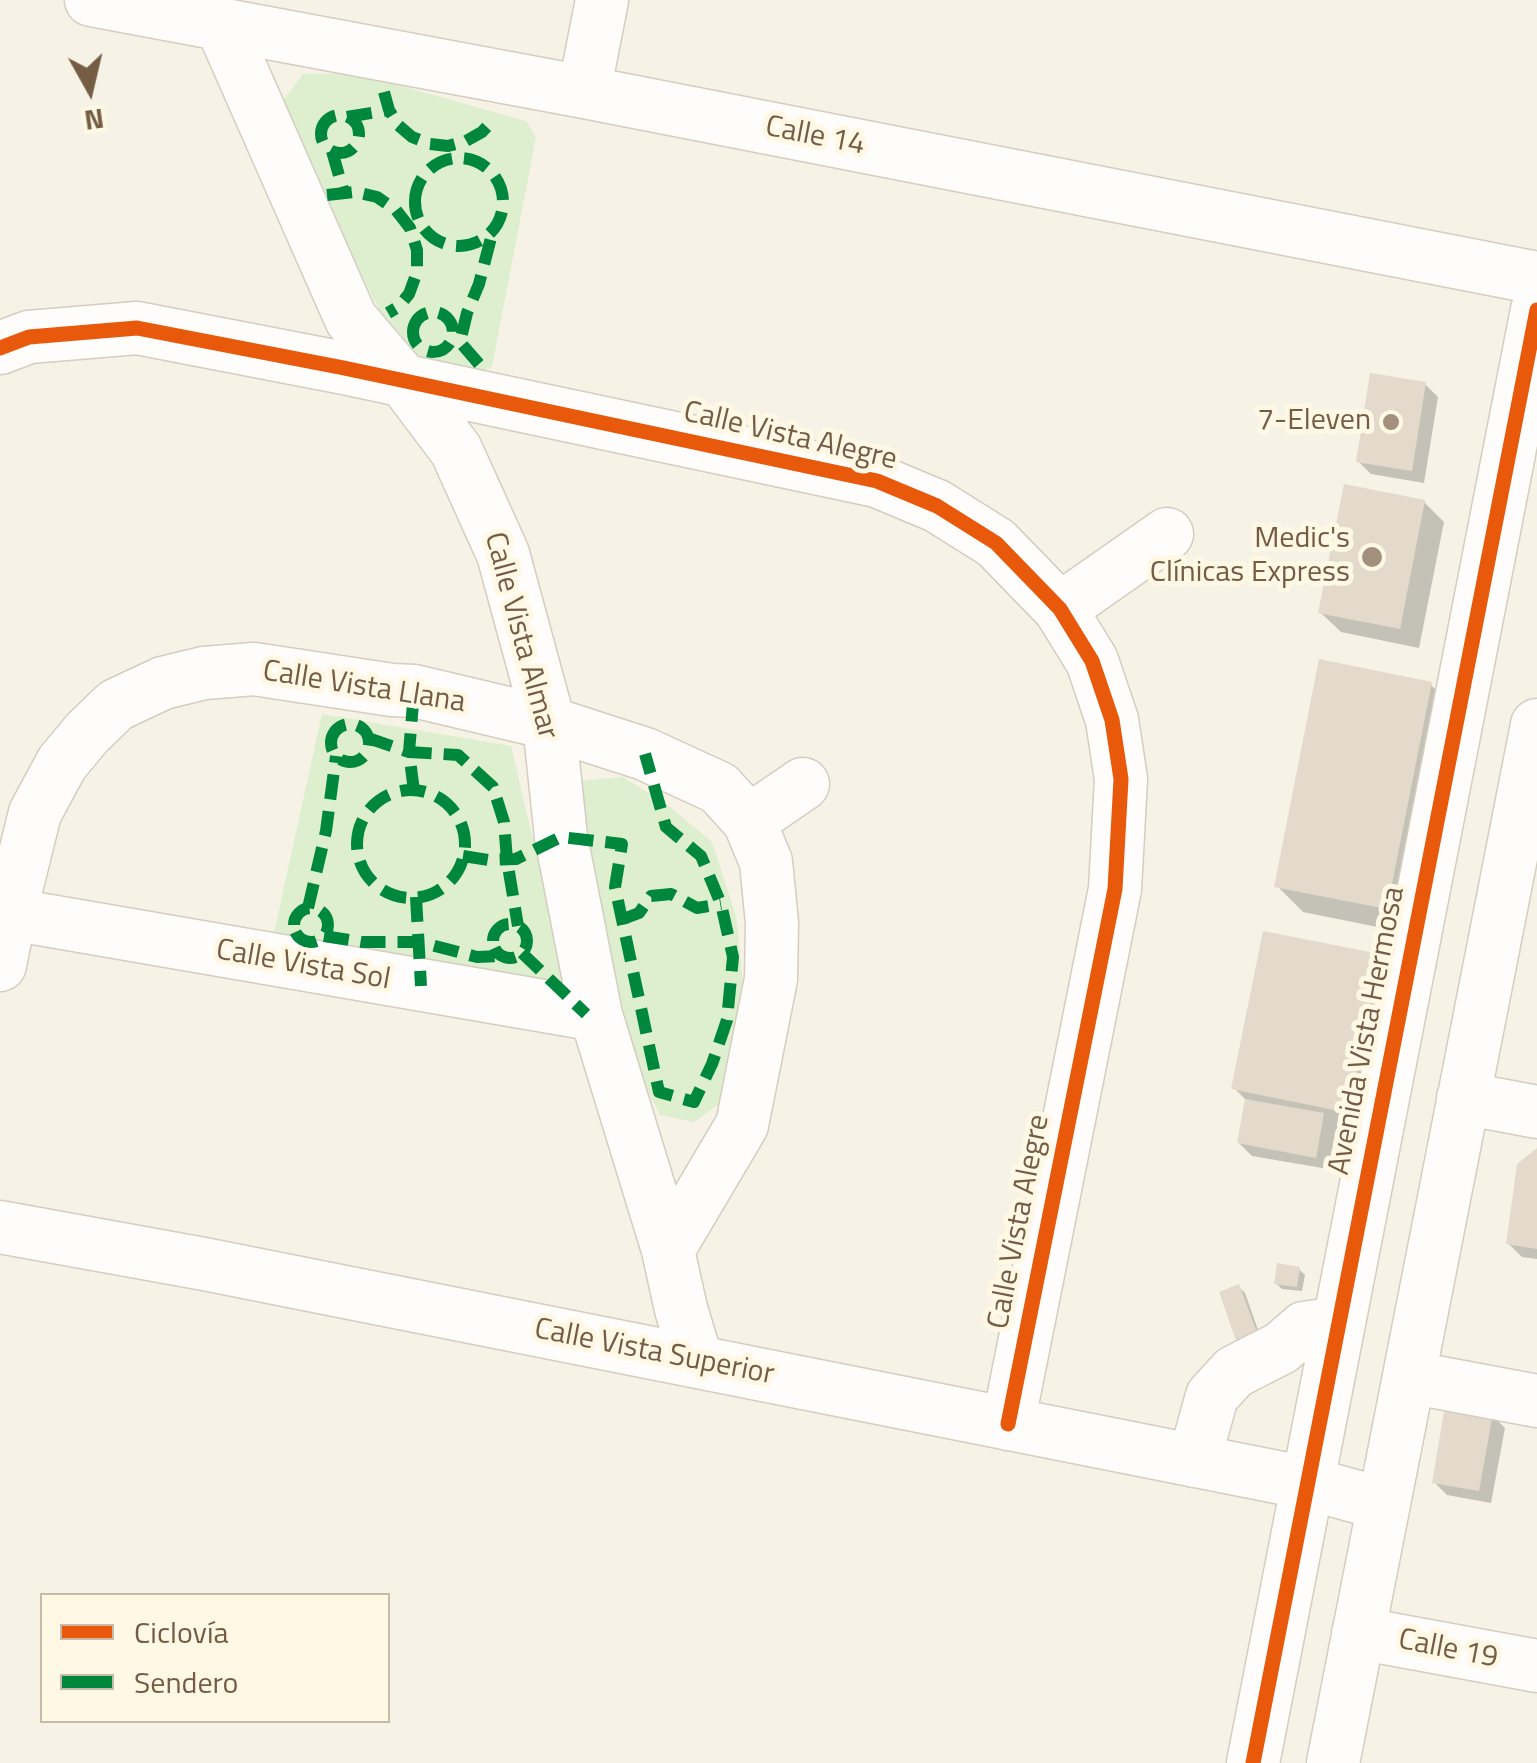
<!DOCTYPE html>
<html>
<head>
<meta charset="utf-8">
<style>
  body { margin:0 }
  #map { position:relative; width:1537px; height:1763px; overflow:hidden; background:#f6f2e5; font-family:"Titillium Web",sans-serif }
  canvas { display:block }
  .legend { position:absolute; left:40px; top:1593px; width:350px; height:130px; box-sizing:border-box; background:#fff8e5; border:2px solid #c8baa5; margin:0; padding:12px 18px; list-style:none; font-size:30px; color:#755c44 }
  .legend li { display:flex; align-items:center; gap:20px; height:50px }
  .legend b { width:50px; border:2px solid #c8baa5 }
  .north { position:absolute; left:40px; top:40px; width:100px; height:100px; -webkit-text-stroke:8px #fff8e5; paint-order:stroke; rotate:172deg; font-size:28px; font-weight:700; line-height:40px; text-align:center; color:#755c44 }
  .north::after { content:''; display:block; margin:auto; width:35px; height:45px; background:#755c44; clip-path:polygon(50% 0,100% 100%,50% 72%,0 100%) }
</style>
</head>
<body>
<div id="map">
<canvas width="1537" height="1763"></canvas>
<ul class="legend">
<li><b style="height:12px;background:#e8590c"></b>Ciclovía</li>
<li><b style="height:12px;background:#00873e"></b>Sendero</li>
</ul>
<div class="north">N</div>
</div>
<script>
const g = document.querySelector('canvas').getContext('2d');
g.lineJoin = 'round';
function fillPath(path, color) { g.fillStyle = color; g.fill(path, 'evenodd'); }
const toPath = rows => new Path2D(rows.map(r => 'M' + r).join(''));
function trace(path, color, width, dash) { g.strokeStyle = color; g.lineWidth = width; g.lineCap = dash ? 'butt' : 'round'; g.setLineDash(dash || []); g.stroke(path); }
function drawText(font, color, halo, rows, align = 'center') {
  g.font = font + ' "Titillium Web",sans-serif'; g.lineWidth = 10; g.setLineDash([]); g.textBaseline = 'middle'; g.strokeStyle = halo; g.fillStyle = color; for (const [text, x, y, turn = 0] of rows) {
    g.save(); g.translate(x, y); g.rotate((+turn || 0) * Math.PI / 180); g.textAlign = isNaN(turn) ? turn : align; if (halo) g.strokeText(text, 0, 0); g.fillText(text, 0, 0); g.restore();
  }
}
const green = toPath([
  [355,73,526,121,536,137,492,367,465,377,421,364,388,327,276,110,303,74],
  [322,714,511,746,569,992,272,942],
  [623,777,669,806,712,842,736,916,744,993,729,1067,719,1104,694,1122,660,1115,641,1079,603,930,590,858,580,781]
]);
const shadow = toPath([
  [1425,384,1438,397,1424,483,1371,474,1358,461],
  [1424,502,1444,522,1419,648,1341,632,1321,613],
  [1430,684,1456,710,1412,934,1303,912,1277,886],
  [1379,957,1405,983,1374,1137,1336,1130,1328,1169,1252,1156,1239,1143,1247,1101,1234,1088],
  [1537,1152,1537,1259,1522,1257,1509,1244],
  [1299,1269,1305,1275,1302,1291,1282,1289,1276,1283],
  [1239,1287,1245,1293,1264,1347,1254,1385],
  [1492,1415,1505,1428,1491,1503,1447,1495,1434,1482]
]);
const building = toPath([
  [1370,373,1426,382,1412,471,1356,462],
  [1344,484,1425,500,1400,629,1318,613],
  [1319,659,1432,682,1387,909,1274,887],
  [1263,931,1380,954,1349,1113,1231,1089],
  [1245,1099,1324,1113,1316,1158,1237,1143],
  [1537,1148,1537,1249,1506,1244,1517,1164],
  [1277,1263,1300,1267,1297,1287,1274,1284],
  [1239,1284,1259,1338,1238,1346,1219,1292],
  [1445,1405,1493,1413,1479,1491,1432,1483]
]);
const minor = toPath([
  [91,0,584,92,1537,278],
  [221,24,351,319,404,381,456,450,503,554,549,723,561,837,596,1015,668,1250,681,1309,697,1362],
  [584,92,602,0],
  [0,348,29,337,137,328,344,368,877,481,937,506,996,543,1060,609,1092,661,1112,720,1121,779,1115,889,1008,1424],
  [1060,609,1167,534],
  [749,821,803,784],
  [10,914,596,1015],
  [0,965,10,914,35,813,62,763,87,733,116,705,163,683,204,673,254,669,392,690,414,691,549,723,645,754,719,788,749,821,766,862,772,923,771,979,742,1125,668,1250],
  [1463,1098,1537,1112],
  [0,1227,204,1264,1307,1483,1383,1504],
  [1409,1377,1537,1401],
  [1194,1461,1212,1396,1234,1372,1281,1348,1304,1328,1339,1323],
  [1358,1633,1537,1666],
  [1253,1763,1537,310],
  [1333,1763,1537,725]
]);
const quiet = toPath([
  [384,92,389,110,398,125,412,137,430,144,448,146,466,141,482,132,494,119],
  '321 134a19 19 0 1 1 38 0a19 19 0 1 1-38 0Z',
  [347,117,389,110],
  [332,151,344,193],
  '415 202a44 44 0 1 1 88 0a44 44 0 1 1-88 0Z',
  [327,195,355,192,377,197,396,210,410,228,417,250,417,272,409,294,398,307,388,313],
  '413 332a20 20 0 1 1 40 0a20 20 0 1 1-40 0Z',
  [479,364,460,342,467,313,479,284,493,230],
  '331 743a19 19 0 1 1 38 0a19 19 0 1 1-38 0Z',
  [368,738,409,752,414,691],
  '357 844a54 54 0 1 1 108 0a54 54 0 1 1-108 0Z',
  [414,791,409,752,458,755,493,787,504,822,507,860,518,926],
  [463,856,488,860,516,859,561,837,622,844,615,887,659,1092,694,1102,712,1064,727,1020,733,957,721,904,701,856,666,827,645,754],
  [416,897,421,986],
  '294 925a17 17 0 1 1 34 0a17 17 0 1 1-34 0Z',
  [308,908,326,831,336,756],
  [623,919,639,913,651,896,671,894,697,908,721,904],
  '493 941a17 17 0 1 1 34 0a17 17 0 1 1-34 0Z',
  [324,936,362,942,420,942,477,957,502,956],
  [522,953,586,1014]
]);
const cycleway = toPath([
  [0,348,29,337,137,328,344,368,877,481,937,506,996,543,1060,609,1092,661,1112,720,1121,779,1115,889,1008,1424],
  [1253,1763,1537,310]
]);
const markers = [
  [1391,422,10,"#a2907c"],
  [1372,557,12,"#a2907c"]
];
const streetNames = [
  ["Calle 14",815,137,11],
  ["Calle Vista Alegre",790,437,13],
  ["Calle Vista Almar",520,636,75],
  ["Calle Vista Llana",364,688,9],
  ["Calle Vista Sol",303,966,10],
  ["Avenida Vista Hermosa",1368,1031,-79],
  ["Calle Vista Alegre",1020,1222,-79],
  ["Calle Vista Superior",654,1353,11],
  ["Calle 19",1448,1650,11]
];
const poiNames = [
  ["7-Eleven",1371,422],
  ["Medic's",1350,540],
  ["Clínicas Express",1350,574]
];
fillPath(green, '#ddefce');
fillPath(shadow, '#0003');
fillPath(building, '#e3dacc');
trace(minor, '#d5cdc0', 55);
trace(minor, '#fefdfb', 52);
trace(quiet, '#00873e', 12, [25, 12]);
trace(cycleway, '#e8590c', 15);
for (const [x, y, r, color] of markers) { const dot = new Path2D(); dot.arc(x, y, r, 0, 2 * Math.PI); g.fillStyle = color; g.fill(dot); trace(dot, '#fff8e5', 4); }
drawText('30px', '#755c44', '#fff8e5', streetNames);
drawText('30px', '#755c44', '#fff8e5', poiNames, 'right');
</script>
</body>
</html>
